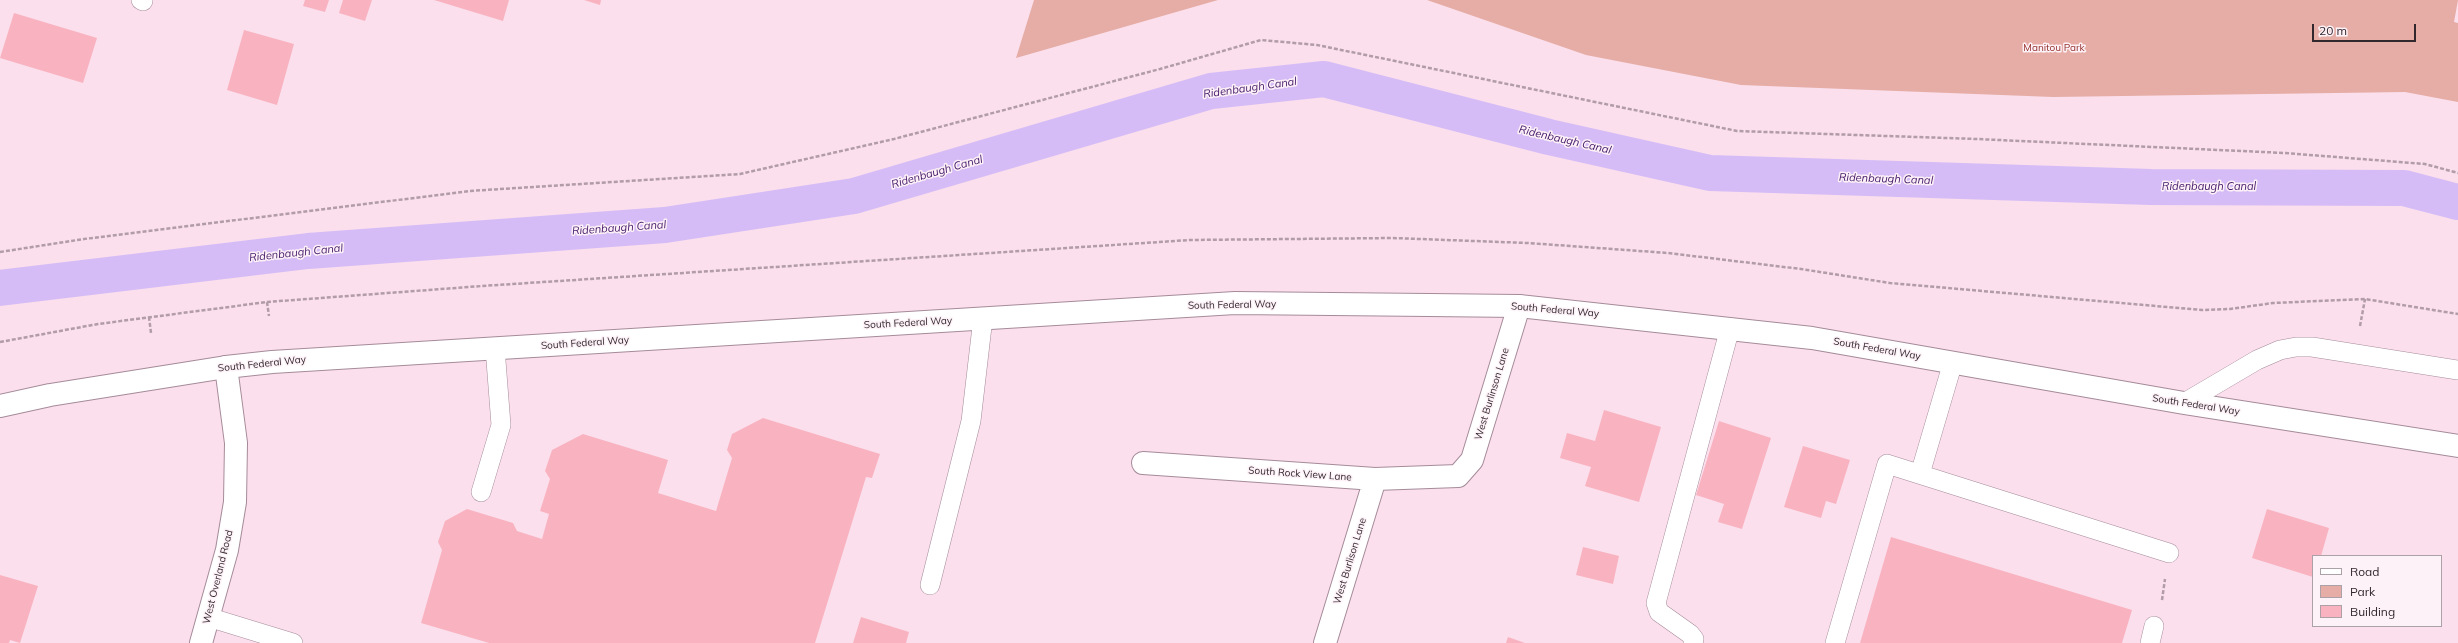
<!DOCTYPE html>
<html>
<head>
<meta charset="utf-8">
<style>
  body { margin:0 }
  #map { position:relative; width:2458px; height:643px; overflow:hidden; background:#fbdfed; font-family:Mulish,sans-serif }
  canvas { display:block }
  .legend { position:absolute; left:2312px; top:555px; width:130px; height:72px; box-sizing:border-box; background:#fdf2f7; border:1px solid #aca1a6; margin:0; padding:5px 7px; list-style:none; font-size:12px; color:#32272d }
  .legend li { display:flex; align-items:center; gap:8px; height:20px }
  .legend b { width:20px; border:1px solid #aca1a6 }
  .scale { position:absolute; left:2312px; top:24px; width:104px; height:18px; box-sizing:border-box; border:2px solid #32272d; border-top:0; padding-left:5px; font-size:12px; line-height:14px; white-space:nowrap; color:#32272d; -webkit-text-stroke:3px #fdf2f7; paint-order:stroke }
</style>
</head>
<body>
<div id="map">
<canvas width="2458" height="643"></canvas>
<ul class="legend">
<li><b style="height:5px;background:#fff"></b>Road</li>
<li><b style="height:11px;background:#e5ada5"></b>Park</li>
<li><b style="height:11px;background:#f9b3c0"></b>Building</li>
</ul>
<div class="scale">20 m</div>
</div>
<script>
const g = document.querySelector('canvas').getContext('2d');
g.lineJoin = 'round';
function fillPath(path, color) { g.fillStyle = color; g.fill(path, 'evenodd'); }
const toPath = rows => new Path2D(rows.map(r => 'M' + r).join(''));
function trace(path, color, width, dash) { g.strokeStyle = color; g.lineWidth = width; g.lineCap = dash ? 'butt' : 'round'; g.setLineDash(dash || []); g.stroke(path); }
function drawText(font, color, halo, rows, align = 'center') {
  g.font = font + ' Mulish,sans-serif'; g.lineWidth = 3; g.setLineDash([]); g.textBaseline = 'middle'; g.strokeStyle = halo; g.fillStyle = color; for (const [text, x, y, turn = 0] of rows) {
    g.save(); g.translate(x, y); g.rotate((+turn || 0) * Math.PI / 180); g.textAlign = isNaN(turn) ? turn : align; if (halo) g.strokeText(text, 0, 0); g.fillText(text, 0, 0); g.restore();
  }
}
const green = toPath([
  [1034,0,1218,0,1016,58],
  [1427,0,2458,0,2454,22,2458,23,2458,102,2405,92,2053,97,1741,85,1586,55]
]);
const canal = toPath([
  [0,288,308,251,665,225,854,196,1211,91,1324,79,1549,137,1710,173,2151,187,2404,188,2458,202]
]);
const building = toPath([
  [305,0,329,0,325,12,303,6],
  [343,0,372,0,365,21,339,13],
  [434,0,509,0,503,21],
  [584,0,601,0,600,5],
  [14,13,97,38,83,83,0,58],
  [244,30,294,44,277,105,227,90],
  [1604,410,1661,427,1639,502,1585,486,1591,467,1560,458,1567,433,1595,441],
  [763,418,880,454,872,478,866,477,815,643,489,643,421,623,442,550,438,542,445,521,467,509,513,523,517,531,542,539,549,514,540,511,550,479,545,471,552,450,583,434,668,460,658,493,716,511,732,458,727,450,732,434],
  [1719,421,1771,438,1742,529,1718,522,1724,504,1696,495],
  [1803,446,1850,460,1836,504,1826,501,1821,518,1784,507],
  [2267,509,2329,528,2321,556,2313,556,2313,577,2252,558],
  [1891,537,2132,610,2122,643,1860,643],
  [1583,547,1619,556,1613,584,1576,575],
  [0,575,38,586,20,643,10,640,9,643,0,643],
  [861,617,909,632,906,643,853,643],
  [1508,637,1525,643,1506,643]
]);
const path = toPath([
  [0,252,84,239,470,191,740,174,894,139,1160,69,1261,40,1317,45,1737,131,1977,139,2285,153,2425,164,2458,173],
  [267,302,269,316],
  [149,317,151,333],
  [2360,326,2365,299],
  [0,342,98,324,267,302,482,286,1190,240,1393,238,1528,243,1668,253,1801,269,1890,283,2202,310,2230,309,2273,303,2365,299,2458,314],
  [2162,600,2165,579]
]);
const service = toPath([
  [141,0,143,1],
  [2184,403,2257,360,2280,350,2296,347,2312,347,2458,370],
  [1920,474,1953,362],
  [481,492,501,425,495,348],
  [930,585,971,421,983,318],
  [208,617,293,643],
  [1693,643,1694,639,1690,634,1659,612,1656,603,1730,328],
  [1835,643,1887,464,2169,553],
  [2150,643,2154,626]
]);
const minor = toPath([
  [1143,463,1375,479,1458,476,1472,460,1519,306],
  [1325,643,1375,479]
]);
const tertiary = toPath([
  [201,643,227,550,235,502,236,443,226,367]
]);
const secondary = toPath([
  [0,406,50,395,226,367,272,362,1235,303,1429,305,1519,306,1812,338,2184,403,2458,446]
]);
const parkNames = [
  ["Manitou Park",2054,48]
];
const streetNames = [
  ["South Federal Way",1232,305,-1],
  ["South Federal Way",1555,310,5],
  ["South Federal Way",908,323,-3],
  ["South Federal Way",585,343,-4],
  ["South Federal Way",1877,349,10],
  ["South Federal Way",262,364,-6],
  ["West Burlinson Lane",1492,394,-73],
  ["South Federal Way",2196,405,9],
  ["South Rock View Lane",1300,474,4],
  ["West Burlison Lane",1350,561,-73],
  ["West Overland Road",218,577,-76]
];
const waterNames = [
  ["Ridenbaugh Canal",1250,88,-8],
  ["Ridenbaugh Canal",1565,140,13],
  ["Ridenbaugh Canal",937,172,-16],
  ["Ridenbaugh Canal",1886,179,2],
  ["Ridenbaugh Canal",2209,187],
  ["Ridenbaugh Canal",619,228,-4],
  ["Ridenbaugh Canal",296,253,-6]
];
fillPath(green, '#e5ada5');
trace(canal, '#d5bcf6', 36);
fillPath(building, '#f9b3c0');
trace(service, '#a58b99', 20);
trace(minor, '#a58b99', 24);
trace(tertiary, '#a58b99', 24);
trace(secondary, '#a58b99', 24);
trace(path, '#b19ca7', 2.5, [4, 2]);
trace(service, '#fff', 19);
trace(minor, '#fff', 22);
trace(tertiary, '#fff', 22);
trace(secondary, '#fff', 22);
drawText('10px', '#94302b', '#fdf2f7', parkNames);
drawText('10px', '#32272d', '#fdf2f7', streetNames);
drawText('italic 11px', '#431769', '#fdf2f7', waterNames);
</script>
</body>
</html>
